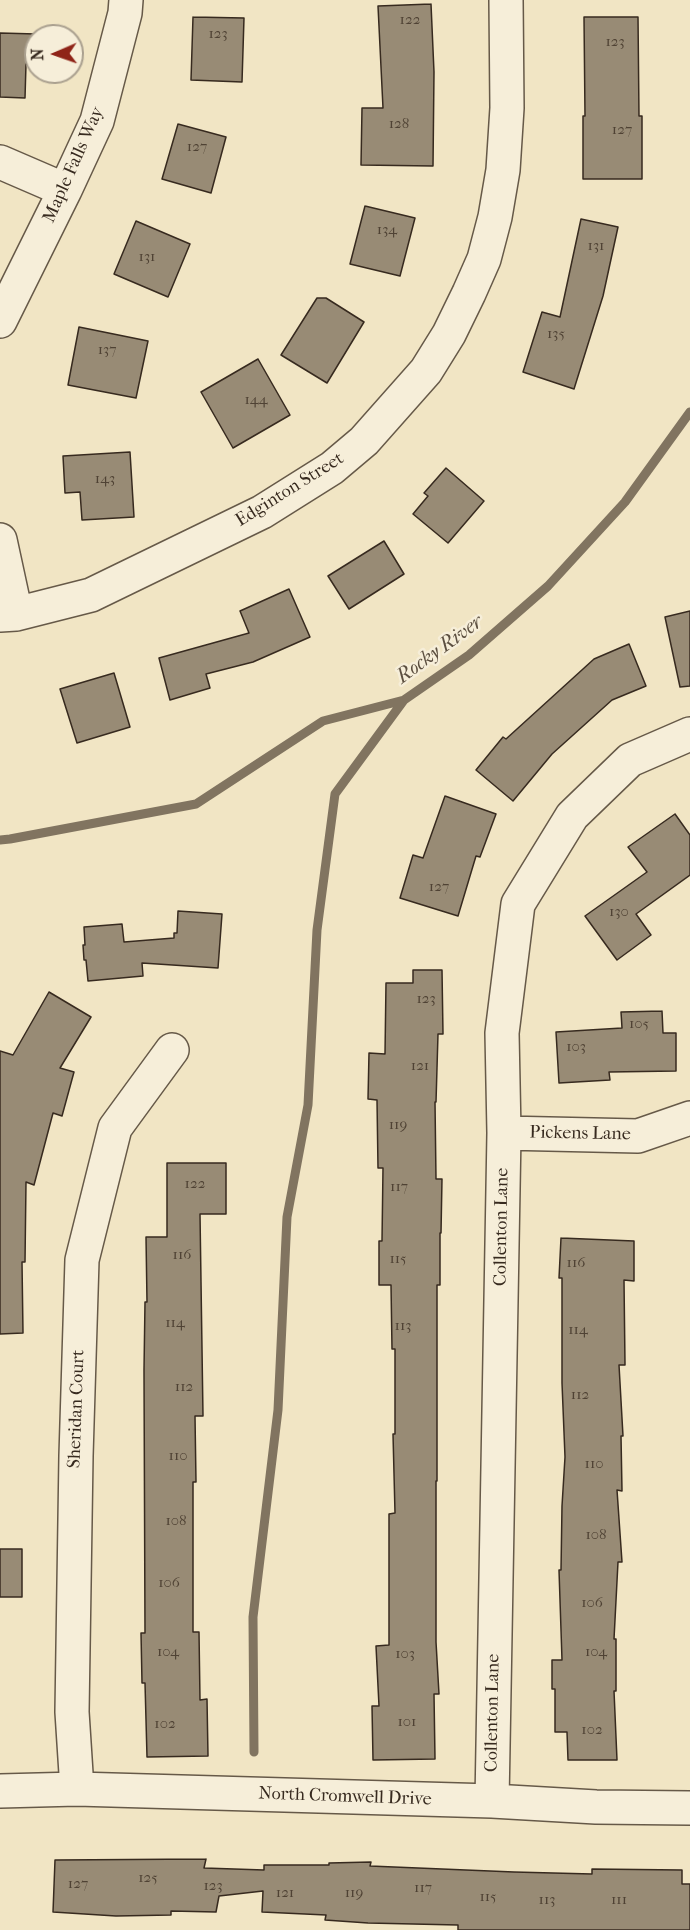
<!DOCTYPE html>
<html>
<head>
<meta charset="utf-8">
<style>
  body { margin:0 }
  #map { position:relative; width:690px; height:1930px; overflow:hidden; background:#f1e5c4; font-family:"IM FELL French Canon",serif }
  canvas { display:block }
  .north { position:absolute; left:24px; top:24px; width:60px; height:60px; box-sizing:border-box; background:#f6eed9; border:2px solid #aaa08f; border-radius:50%; rotate:268deg; font-size:16px; font-weight:700; line-height:24px; text-align:center; color:#372a1f }
  .north::after { content:''; display:block; margin:auto; width:21px; height:27px; background:#8f2418; clip-path:polygon(50% 0,100% 100%,50% 72%,0 100%) }
</style>
</head>
<body>
<div id="map">
<canvas width="690" height="1930"></canvas>
<div class="north">N</div>
</div>
<script>
const g = document.querySelector('canvas').getContext('2d');
g.lineJoin = 'round';
const toPath = rows => new Path2D(rows.map(r => 'M' + r).join(''));
function trace(path, color, width, dash) { g.strokeStyle = color; g.lineWidth = width; g.lineCap = dash ? 'butt' : 'round'; g.setLineDash(dash || []); g.stroke(path); }
function fillPath(path, color) { g.fillStyle = color; g.fill(path, 'evenodd'); }
function drawText(font, color, halo, rows, align = 'center') {
  g.font = font + ' "IM FELL French Canon",serif'; g.lineWidth = 5; g.setLineDash([]); g.textBaseline = 'middle'; g.strokeStyle = halo; g.fillStyle = color; for (const [text, x, y, turn = 0] of rows) {
    g.save(); g.translate(x, y); g.rotate((+turn || 0) * Math.PI / 180); g.textAlign = isNaN(turn) ? turn : align; if (halo) g.strokeText(text, 0, 0); g.fillText(text, 0, 0); g.restore();
  }
}
const stream = toPath([
  [0,840,10,839,196,804,323,721,404,700,469,655,548,586,625,502,690,412],
  [254,1752,253,1617,278,1410,287,1217,308,1105,317,930,335,794,404,700]
]);
const building = toPath([
  [431,4,434,72,433,166,361,165,362,108,383,108,378,6,431,4],
  [193,17,244,18,242,82,191,80,193,17],
  [584,17,638,17,639,116,642,116,642,179,583,179,583,116,585,116,584,17],
  [0,33,36,34,36,65,26,64,25,98,0,97,0,33],
  [178,124,226,137,211,193,162,179,178,124],
  [365,206,415,218,400,276,350,264,365,206],
  [581,219,618,227,603,296,574,389,523,372,542,312,560,317,581,219],
  [136,221,190,244,168,297,114,274,136,221],
  [317,298,326,298,364,322,327,383,281,355,317,298],
  [79,327,148,341,136,398,68,385,79,327],
  [258,359,290,415,233,448,201,392,258,359],
  [130,452,134,517,82,520,80,492,65,493,63,456,130,452],
  [446,468,484,501,448,543,413,514,428,496,424,493,446,468],
  [384,541,404,574,349,609,328,576,384,541],
  [289,589,310,637,253,662,206,674,210,688,170,700,159,658,249,633,240,611,289,589],
  [690,611,690,686,680,687,665,617,690,611],
  [629,644,646,686,612,700,552,754,513,801,476,770,503,737,506,739,594,659,629,644],
  [114,673,130,727,77,743,60,689,114,673],
  [445,796,496,814,480,857,476,856,458,916,400,898,413,855,423,858,445,796],
  [675,814,690,835,690,875,636,914,651,935,617,960,585,916,647,872,628,847,675,814],
  [178,911,222,914,218,968,142,963,143,976,88,981,86,960,84,960,83,945,85,945,84,927,122,924,124,942,174,938,174,933,177,933,178,911],
  [413,970,442,970,443,1034,438,1034,436,1102,435,1102,436,1179,442,1179,441,1233,440,1233,440,1285,437,1285,437,1481,436,1481,436,1642,439,1694,434,1694,435,1759,373,1760,372,1706,379,1706,376,1646,389,1645,389,1514,395,1513,393,1434,395,1434,395,1349,392,1349,391,1285,379,1285,379,1241,382,1241,383,1168,378,1168,377,1100,368,1099,369,1053,385,1054,386,983,413,983,413,970],
  [49,992,91,1017,60,1068,74,1072,62,1116,53,1113,34,1185,26,1182,25,1262,22,1262,23,1333,0,1334,0,1051,13,1055,49,992],
  [662,1011,663,1033,676,1033,676,1071,609,1072,610,1080,559,1083,556,1032,622,1028,621,1012,662,1011],
  [167,1163,226,1163,226,1214,200,1214,203,1416,195,1416,196,1482,193,1482,193,1632,199,1632,200,1700,207,1699,208,1756,147,1757,145,1683,142,1683,141,1633,145,1633,144,1370,145,1302,147,1302,146,1237,167,1237,167,1163],
  [561,1238,634,1241,634,1281,624,1280,625,1365,619,1365,623,1436,621,1436,622,1491,617,1490,622,1562,618,1562,614,1639,616,1639,616,1691,614,1691,617,1760,568,1760,567,1732,555,1732,555,1689,552,1689,552,1660,562,1660,559,1570,561,1570,562,1506,565,1457,562,1383,562,1278,559,1278,561,1238],
  [0,1549,22,1549,22,1597,0,1597,0,1549],
  [206,1859,204,1868,264,1870,264,1865,329,1865,329,1863,371,1862,370,1866,514,1872,592,1874,592,1869,682,1870,682,1884,690,1884,690,1930,458,1930,458,1925,368,1923,325,1920,326,1915,262,1912,263,1891,219,1896,216,1912,171,1911,171,1915,116,1916,53,1912,55,1860,206,1859]
]);
const street = toPath([
  [0,162,65,190],
  [0,321,65,190,97,121,125,13,126,0],
  [0,540,16,614],
  [0,615,16,614,91,595,262,512,332,468,364,441,426,371,449,334,469,293,484,259,495,217,503,170,507,108,506,0],
  [504,1133,638,1136,690,1118],
  [77,1789,72,1712,76,1456,82,1260,115,1128,172,1050],
  [0,1791,77,1789,492,1801,596,1807,690,1808],
  [492,1801,504,1133,502,1033,518,904,572,816,630,760,690,734]
]);
const numberNames = [
  ["122",410,20],
  ["123",218,34],
  ["123",615,42],
  ["128",399,124],
  ["127",622,130],
  ["127",197,147],
  ["134",387,230],
  ["131",596,246],
  ["131",147,257],
  ["135",556,334],
  ["137",107,350],
  ["144",256,400],
  ["143",105,479],
  ["127",439,887],
  ["130",619,912],
  ["123",426,999],
  ["105",639,1024],
  ["103",576,1047],
  ["121",420,1066],
  ["119",398,1125],
  ["122",195,1184],
  ["117",399,1187],
  ["116",182,1255],
  ["115",398,1259],
  ["116",576,1263],
  ["114",175,1323],
  ["113",403,1326],
  ["114",578,1330],
  ["112",184,1387],
  ["112",580,1395],
  ["110",178,1456],
  ["110",594,1464],
  ["108",176,1521],
  ["108",596,1535],
  ["106",169,1583],
  ["106",592,1603],
  ["104",168,1652],
  ["104",596,1652],
  ["103",405,1654],
  ["101",407,1722],
  ["102",165,1724],
  ["102",592,1730],
  ["125",148,1878],
  ["127",78,1884],
  ["123",213,1886],
  ["117",423,1888],
  ["121",285,1893],
  ["119",354,1893],
  ["115",488,1897],
  ["113",547,1900],
  ["111",619,1900]
];
const streetNames = [
  ["Maple Falls Way",74,165,-66],
  ["Edginton Street",290,490,-32],
  ["Pickens Lane",580,1134,1],
  ["Collenton Lane",502,1227,-89],
  ["Sheridan Court",77,1409,-88],
  ["Collenton Lane",493,1713,-89],
  ["North Cromwell Drive",345,1797,2]
];
const waterNames = [
  ["Rocky River",440,650,-36]
];
trace(stream, '#817460', 9);
fillPath(building, '#988b75');
trace(building, '#372a1f', 1.5);
trace(street, '#665948', 36);
trace(street, '#f6eed9', 33);
drawText('15px', '#4f4234', null, numberNames);
drawText('18px', '#372a1f', '#f6eed9', streetNames);
drawText('italic 20px', '#5c4f40', '#f6eed9', waterNames);
</script>
</body>
</html>
